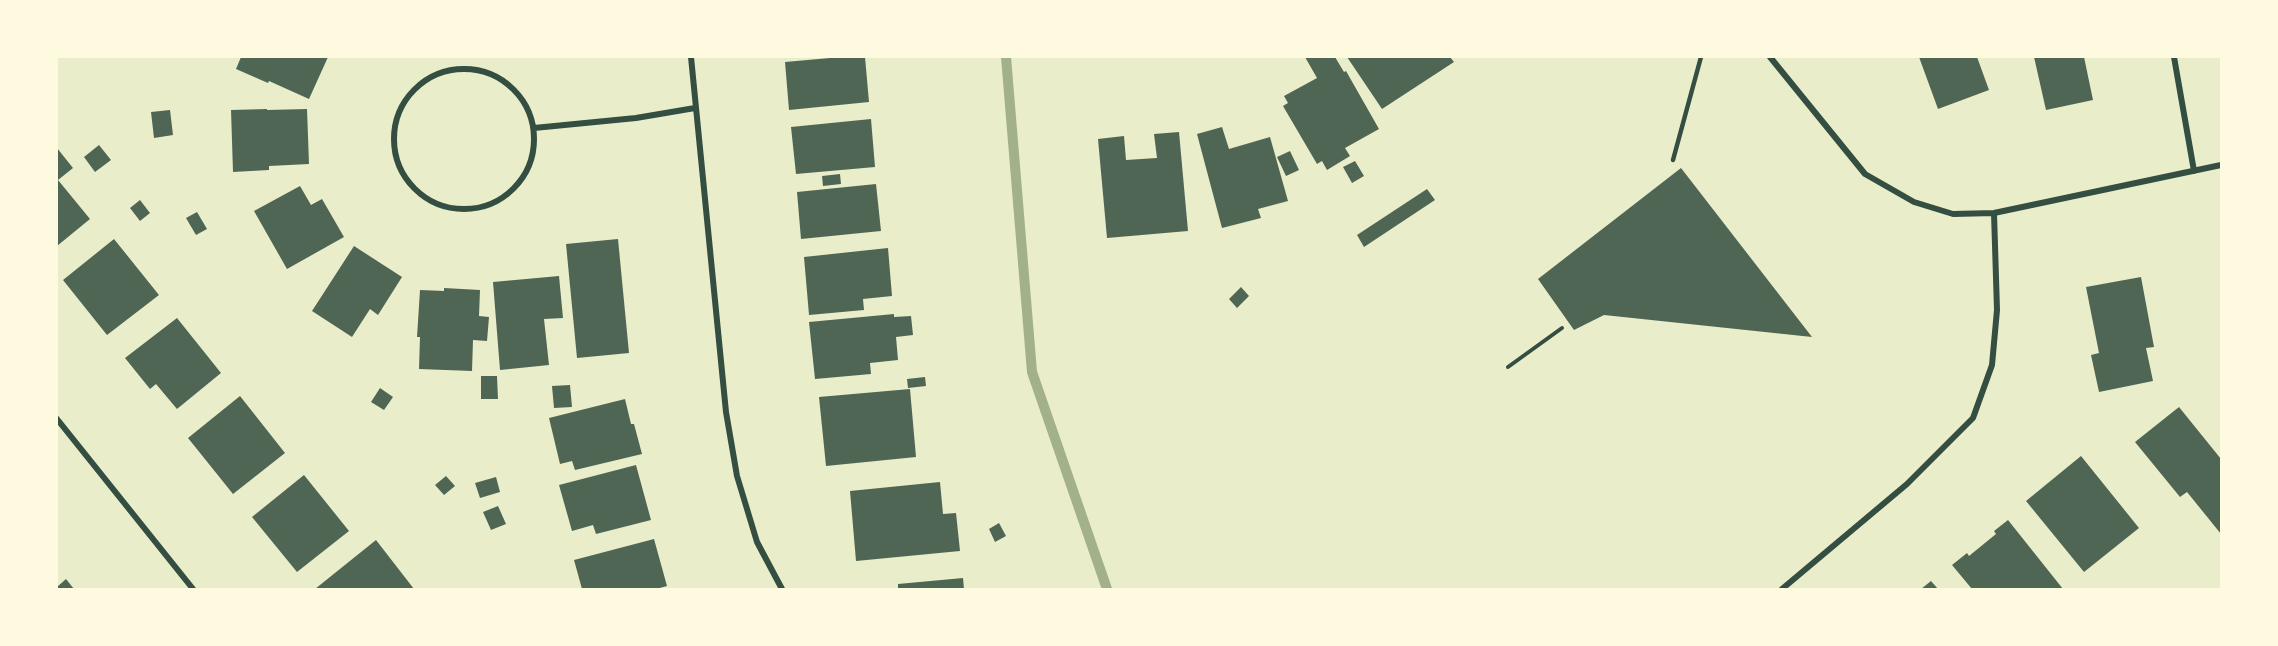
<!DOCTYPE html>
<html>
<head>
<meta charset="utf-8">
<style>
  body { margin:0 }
  #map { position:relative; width:2278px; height:646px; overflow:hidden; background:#e9edc9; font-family:Figtree,sans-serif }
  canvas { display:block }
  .frame { position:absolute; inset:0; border:58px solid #fefae0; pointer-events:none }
</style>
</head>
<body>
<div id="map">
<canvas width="2278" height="646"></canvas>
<div class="frame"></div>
</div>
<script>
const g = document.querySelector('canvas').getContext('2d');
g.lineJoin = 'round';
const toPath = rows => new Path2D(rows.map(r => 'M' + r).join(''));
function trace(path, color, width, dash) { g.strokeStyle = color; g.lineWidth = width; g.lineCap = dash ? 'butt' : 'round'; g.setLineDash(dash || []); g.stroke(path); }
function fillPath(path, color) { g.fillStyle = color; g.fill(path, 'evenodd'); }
const stream = toPath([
  [1006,57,1032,372,1107,589]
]);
const building = toPath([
  [241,57,328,57,309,99,269,81,268,83,236,69],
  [841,57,865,57,869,102,789,110,785,62],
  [1305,57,1335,57,1344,72,1346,71,1379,129,1345,148,1350,156,1327,170,1322,161,1317,164,1283,106,1288,103,1284,96,1317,78],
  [1347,57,1450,57,1454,62,1382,109],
  [1919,57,1977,57,1989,90,1938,109],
  [2034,57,2084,57,2093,100,2046,110],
  [267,109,267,110,307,109,309,164,269,166,269,170,233,172,231,110],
  [170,110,173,135,154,138,151,112],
  [871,119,875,167,796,174,791,127],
  [1222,127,1229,149,1270,137,1288,201,1258,209,1261,218,1222,228,1197,134],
  [1179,132,1188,231,1107,238,1098,139,1124,136,1126,160,1157,158,1154,134],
  [99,145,111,160,95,172,84,157],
  [57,148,73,168,58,180,90,219,57,246],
  [1290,151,1299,170,1286,176,1277,157],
  [1355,161,1364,176,1352,183,1343,167],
  [1681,168,1812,337,1604,315,1574,330,1538,279],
  [840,174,841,184,823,186,822,176],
  [876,184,881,231,801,239,797,192],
  [300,186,311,205,322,199,344,237,287,269,254,211],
  [1427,189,1435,200,1364,247,1357,235],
  [140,200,150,213,140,221,130,208],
  [197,212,207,229,196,235,186,218],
  [114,239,159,295,107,335,63,280],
  [618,239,629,353,577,358,566,244],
  [354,246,402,277,378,315,370,309,352,337,312,311],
  [888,248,892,296,863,299,864,310,809,315,804,257],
  [559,276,563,318,544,319,549,365,500,370,493,282],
  [2141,277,2154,347,2146,348,2153,381,2099,392,2091,355,2099,353,2086,287],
  [1241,287,1249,296,1237,308,1229,299],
  [444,288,480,290,479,316,489,317,487,341,473,340,472,371,419,369,420,337,417,337,420,290,444,291],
  [894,314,894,317,911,316,913,335,896,337,898,360,870,363,871,374,815,379,809,322],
  [177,318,221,373,177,409,156,384,150,389,125,358],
  [481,376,497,376,498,399,481,399],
  [925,377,926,386,908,388,907,379],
  [570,385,572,407,554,408,552,386],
  [380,388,393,397,384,410,371,402],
  [910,389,916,457,826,466,819,397],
  [240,396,285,453,233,494,188,438],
  [625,399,631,424,634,424,642,454,575,470,572,461,560,464,549,418],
  [2179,407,2221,459,2221,534,2187,492,2180,497,2135,442],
  [2081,456,2139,528,2084,572,2026,501],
  [636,465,651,520,596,534,593,525,572,531,559,485],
  [304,475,349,531,297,572,252,517],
  [446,476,455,486,444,495,435,485],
  [496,477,500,492,480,498,475,483],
  [940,482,943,514,956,513,960,551,856,561,850,491],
  [498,506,506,524,491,530,483,512],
  [2008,520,2063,589,1972,589,1952,565,1967,553,1969,556,1996,534,1994,531],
  [999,523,1006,536,995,542,989,529],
  [654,539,667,586,656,589,582,589,574,560],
  [376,540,414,589,315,589],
  [963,578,964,589,898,589,898,584],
  [66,579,74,589,57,589,57,587],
  [1931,581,1938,589,1921,589]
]);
const path = toPath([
  [1508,367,1562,328]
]);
const service = toPath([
  [1673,160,1701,57]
]);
const minor = toPath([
  [691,57,726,412,737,476,757,542,782,589],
  [1770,57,1865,174,1914,202,1953,214,1994,213,2221,165],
  [2174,57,2194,171],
  '394 139a70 70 0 1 1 140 0a70 70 0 1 1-140 0Z',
  [534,128,636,118,695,108],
  [57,419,193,589],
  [1782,589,1907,484,1973,418,1992,365,1997,310,1994,213]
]);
trace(stream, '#a3b18a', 10);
fillPath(building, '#4f6655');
trace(path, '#344e41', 4);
trace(service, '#344e41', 4.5);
trace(minor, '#344e41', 6);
</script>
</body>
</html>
